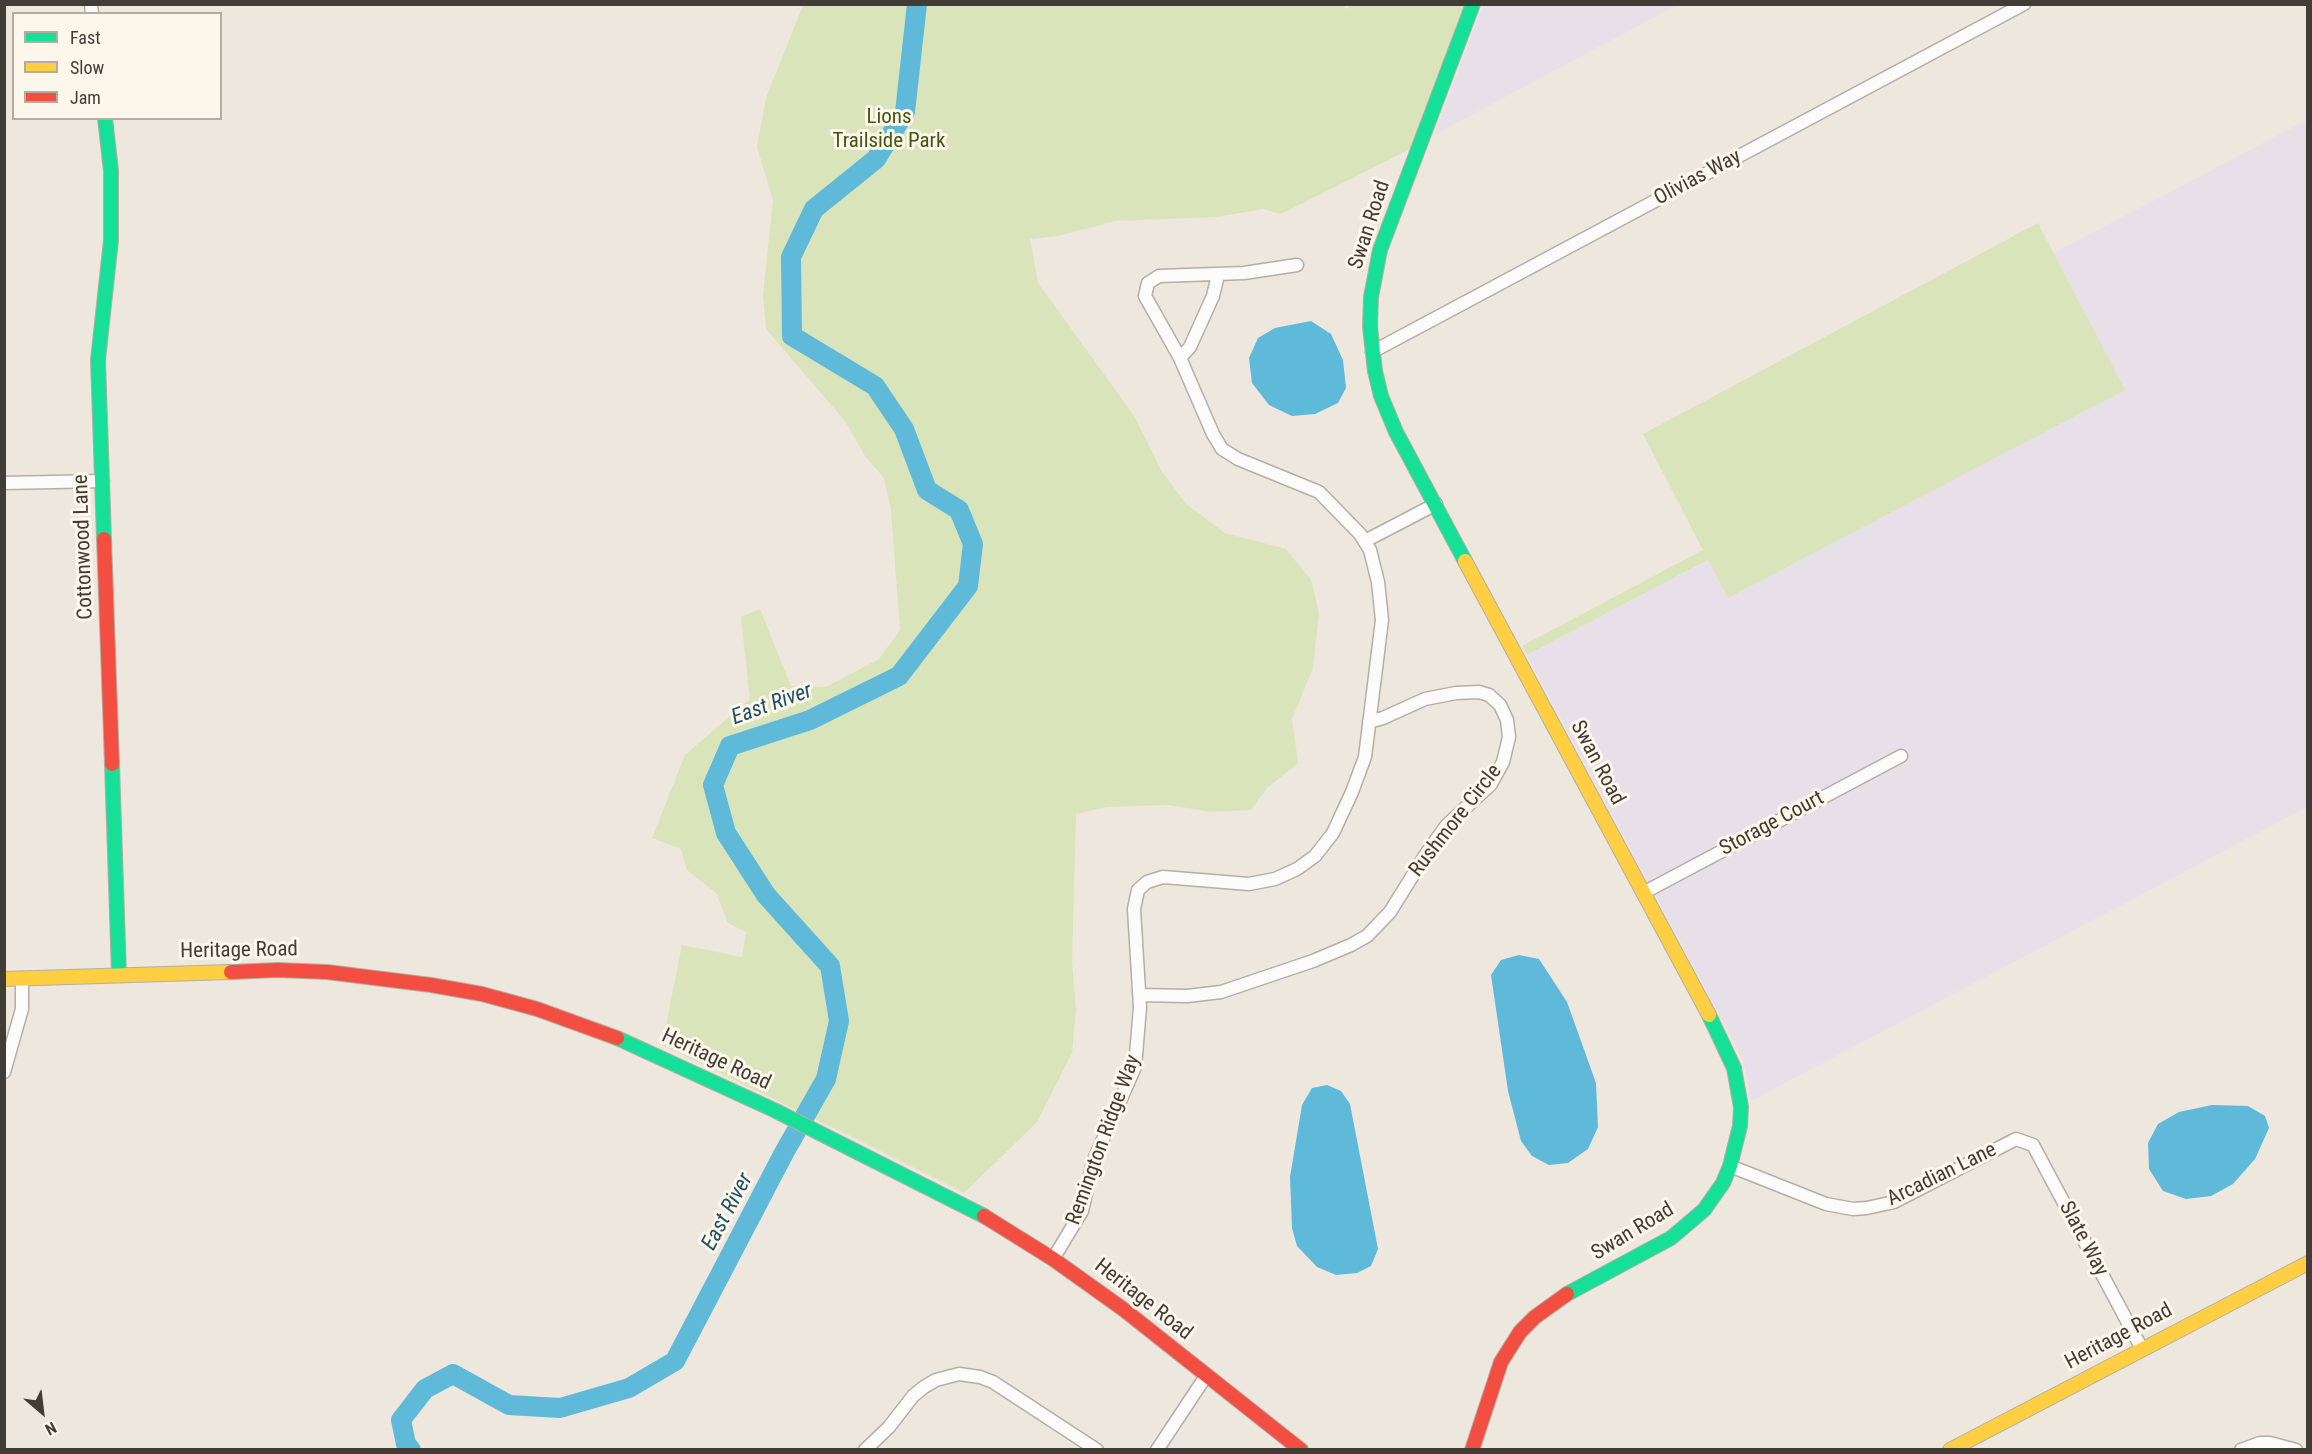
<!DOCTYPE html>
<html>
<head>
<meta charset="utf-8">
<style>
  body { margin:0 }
  #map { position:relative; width:2312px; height:1454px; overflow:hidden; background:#eee7dd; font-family:"Roboto Condensed",sans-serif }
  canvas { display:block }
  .frame { position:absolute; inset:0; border:6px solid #413c35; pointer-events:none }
  .legend { position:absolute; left:12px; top:12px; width:210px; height:108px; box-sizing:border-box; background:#fdf6eb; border:2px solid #b2aca2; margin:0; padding:8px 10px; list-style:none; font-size:18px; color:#413c35 }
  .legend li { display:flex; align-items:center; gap:12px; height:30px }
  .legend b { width:30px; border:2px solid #b2aca2 }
  .north { position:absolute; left:12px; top:1382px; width:60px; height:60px; -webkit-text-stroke:4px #fdf6eb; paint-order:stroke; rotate:152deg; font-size:16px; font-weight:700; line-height:24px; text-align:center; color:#413c35 }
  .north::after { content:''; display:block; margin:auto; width:21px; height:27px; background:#413c35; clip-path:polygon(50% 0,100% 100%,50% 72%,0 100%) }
</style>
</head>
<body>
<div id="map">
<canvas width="2312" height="1454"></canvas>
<div class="frame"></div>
<ul class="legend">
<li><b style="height:8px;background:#16e098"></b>Fast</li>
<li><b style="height:8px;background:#ffcf43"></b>Slow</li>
<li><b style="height:8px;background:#f24e42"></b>Jam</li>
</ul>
<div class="north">N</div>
</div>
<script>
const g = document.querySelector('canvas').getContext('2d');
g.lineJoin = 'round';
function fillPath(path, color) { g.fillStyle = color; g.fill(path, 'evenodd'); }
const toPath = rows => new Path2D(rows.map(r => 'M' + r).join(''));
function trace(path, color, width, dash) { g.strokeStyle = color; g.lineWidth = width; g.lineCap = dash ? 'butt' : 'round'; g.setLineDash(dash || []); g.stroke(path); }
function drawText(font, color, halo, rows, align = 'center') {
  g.font = font + ' "Roboto Condensed",sans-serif'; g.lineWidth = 6; g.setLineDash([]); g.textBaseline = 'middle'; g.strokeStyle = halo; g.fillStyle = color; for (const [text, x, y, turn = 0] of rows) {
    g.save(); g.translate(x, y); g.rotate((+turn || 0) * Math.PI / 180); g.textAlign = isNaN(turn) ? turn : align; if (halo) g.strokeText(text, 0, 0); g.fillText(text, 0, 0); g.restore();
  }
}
const industrial = toPath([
  [1483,5,1483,4,1677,5,1434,135],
  [2307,120,2307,807,1751,1101,1743,1059,1527,655,1709,560,1728,598,2124,390,2054,253]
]);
const green = toPath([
  [1344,4,1345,9,1354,4,1465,5,1412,148,1281,214,1263,209,1216,217,1115,221,1058,236,1030,239,1038,283,1135,417,1161,470,1186,504,1225,533,1286,549,1311,580,1319,613,1313,668,1292,719,1298,763,1267,788,1251,810,1212,812,1169,805,1107,807,1076,814,1072,962,1076,1009,1072,1053,1037,1122,964,1193,848,1135,662,1045,682,945,742,957,746,932,728,923,716,893,687,870,681,849,652,838,685,755,750,699,741,617,760,609,791,686,826,687,879,659,900,630,891,510,884,478,865,456,845,421,766,329,763,295,773,200,757,147,766,98,803,5],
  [2038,223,2125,390,1728,598,1708,560,1527,655,1522,646,1703,550,1643,434]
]);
const water = toPath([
  [1311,321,1331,334,1343,360,1346,388,1338,403,1315,414,1292,416,1269,405,1252,383,1249,358,1258,338,1275,328],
  [1519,955,1539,959,1567,1002,1596,1083,1598,1127,1588,1149,1568,1163,1549,1165,1532,1156,1521,1141,1508,1091,1491,975,1501,960],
  [1327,1085,1341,1091,1350,1104,1378,1249,1371,1266,1357,1273,1336,1275,1317,1267,1297,1246,1292,1228,1290,1177,1302,1105,1312,1088],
  [2212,1105,2248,1106,2265,1116,2269,1128,2255,1159,2233,1184,2211,1196,2186,1199,2163,1191,2149,1169,2148,1143,2158,1124,2179,1112]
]);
const river = toPath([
  [411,1450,406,1444,401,1420,425,1389,453,1374,509,1405,560,1408,629,1388,675,1361,785,1151,826,1079,839,1021,830,966,766,895,726,833,713,785,730,746,810,720,899,676,968,586,973,544,959,510,927,490,904,429,875,386,792,336,791,257,814,209,876,159,905,112,917,4]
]);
const street = toPath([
  [91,4,92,14],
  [1372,352,2024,4],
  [1180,358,1190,347,1213,296,1218,275],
  [4,483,103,481],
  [1365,541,1436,504],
  [1643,893,1901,756],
  [1140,995,1187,996,1221,992,1313,961,1351,945,1367,936,1390,912,1426,854,1446,826,1491,784,1503,762,1509,737,1507,720,1500,705,1489,695,1479,692,1456,693,1425,699,1383,718,1369,722],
  [4,1072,22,1009,22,978],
  [1730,1166,1826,1204,1853,1209,1867,1208,1894,1202,2016,1139,2033,1145,2142,1349],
  [1053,1259,1082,1211,1093,1162,1135,1067,1140,1007,1134,909,1138,890,1147,882,1163,877,1249,884,1275,879,1297,869,1315,856,1333,833,1352,792,1365,757,1382,620,1378,582,1370,550,1360,534,1319,492,1238,459,1222,449,1213,434,1180,358,1145,296,1148,283,1159,276,1244,273,1297,265],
  [865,1450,889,1427,913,1396,924,1387,936,1380,959,1374,980,1377,993,1382,1097,1450],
  [1157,1450,1206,1376],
  [2241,1450,2260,1443,2270,1443,2296,1450]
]);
const fast = toPath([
  [104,539,98,360,111,240,111,171,105,118],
  [1465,561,1396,432,1381,396,1375,371,1370,327,1371,297,1380,250,1473,4],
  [112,764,119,974],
  [617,1038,774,1110,984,1216],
  [1567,1294,1671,1238,1704,1210,1723,1183,1730,1166,1740,1126,1741,1107,1734,1068,1709,1015]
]);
const slow = toPath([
  [1465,561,1709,1015],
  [4,979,231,972],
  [1950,1450,2308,1263]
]);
const jam = toPath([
  [104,539,112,764],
  [231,972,278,970,327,972,431,985,482,994,537,1009,617,1038],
  [984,1216,1053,1259,1123,1309,1301,1450],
  [1472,1450,1501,1362,1520,1332,1535,1317,1567,1294]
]);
const parkNames = [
  ["Lions",889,118],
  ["Trailside Park",889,142]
];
const streetNames = [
  ["Olivias Way",1698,178,-28],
  ["Swan Road",1370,225,-72],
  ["Cottonwood Lane",84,547,-92],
  ["Swan Road",1597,763,62],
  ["Rushmore Circle",1456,821,-52],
  ["Storage Court",1772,824,-28],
  ["Heritage Road",239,951,-1],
  ["Heritage Road",716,1060,25],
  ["Remington Ridge Way",1104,1140,-70],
  ["Arcadian Lane",1942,1175,-26],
  ["Swan Road",1633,1232,-31],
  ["Slate Way",2083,1239,62],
  ["Heritage Road",1143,1300,38],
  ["Heritage Road",2119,1337,-28]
];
const waterNames = [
  ["East River",772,705,-20],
  ["East River",728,1212,-62]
];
fillPath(industrial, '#e8e0e8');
fillPath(green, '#d9e4ba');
fillPath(water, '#5fbada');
trace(river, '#5fbada', 20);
trace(street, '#b4aea7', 15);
trace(fast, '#b4aea7', 16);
trace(slow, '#b4aea7', 16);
trace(jam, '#b4aea7', 16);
trace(street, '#fcfbfa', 12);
trace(fast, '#16e098', 14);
trace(slow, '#ffcf43', 14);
trace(jam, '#f24e42', 14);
drawText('21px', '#415713', '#fdf6eb', parkNames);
drawText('21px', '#413c35', '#fdf6eb', streetNames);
drawText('italic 22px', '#1f5166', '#fdf6eb', waterNames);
</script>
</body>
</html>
